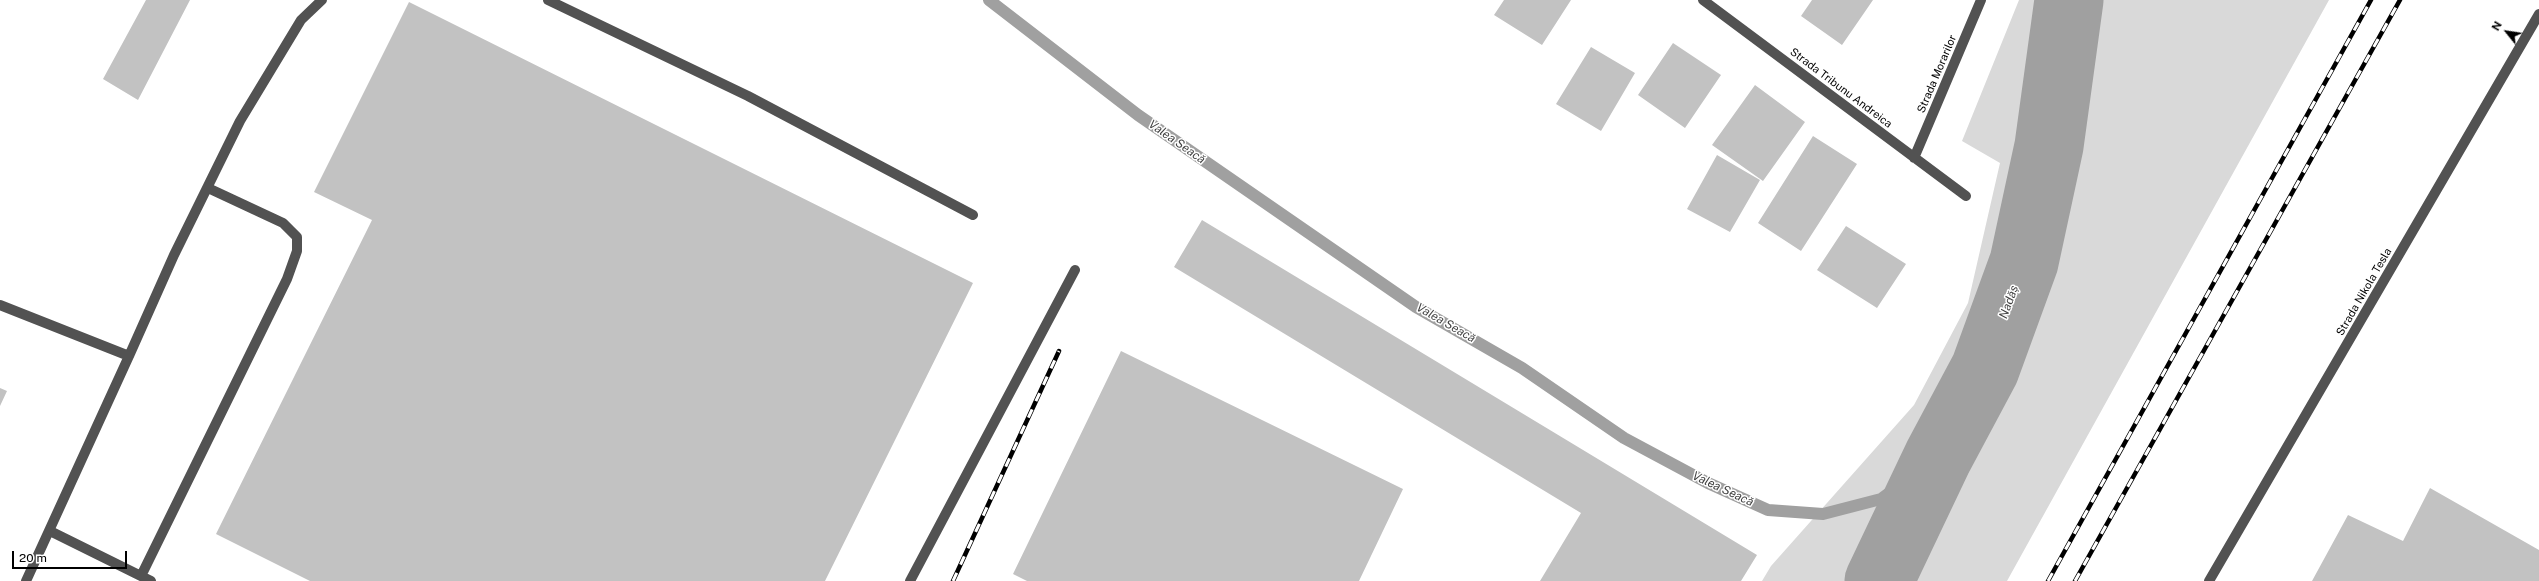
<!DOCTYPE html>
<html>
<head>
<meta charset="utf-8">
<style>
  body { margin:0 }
  #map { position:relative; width:2539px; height:581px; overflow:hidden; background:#fff; font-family:"Public Sans",sans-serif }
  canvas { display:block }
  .north { position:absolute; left:2487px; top:12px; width:40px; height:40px; -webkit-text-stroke:3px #fff; paint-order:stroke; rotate:300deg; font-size:11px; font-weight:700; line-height:16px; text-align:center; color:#000 }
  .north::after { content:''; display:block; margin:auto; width:14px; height:18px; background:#000; clip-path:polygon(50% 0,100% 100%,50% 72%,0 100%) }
  .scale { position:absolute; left:12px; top:551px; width:115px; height:18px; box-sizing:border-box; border:2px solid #000; border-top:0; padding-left:5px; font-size:12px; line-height:14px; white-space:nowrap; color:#000; -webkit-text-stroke:3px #fff; paint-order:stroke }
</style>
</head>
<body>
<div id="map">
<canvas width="2539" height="581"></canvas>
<div class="north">N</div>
<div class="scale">20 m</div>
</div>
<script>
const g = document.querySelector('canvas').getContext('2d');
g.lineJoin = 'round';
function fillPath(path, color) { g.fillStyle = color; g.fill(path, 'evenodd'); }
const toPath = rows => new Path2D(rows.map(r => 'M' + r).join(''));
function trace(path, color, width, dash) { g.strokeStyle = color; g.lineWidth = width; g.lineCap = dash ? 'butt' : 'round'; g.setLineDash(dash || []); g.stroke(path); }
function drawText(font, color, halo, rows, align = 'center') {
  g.font = font + ' "Public Sans",sans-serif'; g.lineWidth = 3; g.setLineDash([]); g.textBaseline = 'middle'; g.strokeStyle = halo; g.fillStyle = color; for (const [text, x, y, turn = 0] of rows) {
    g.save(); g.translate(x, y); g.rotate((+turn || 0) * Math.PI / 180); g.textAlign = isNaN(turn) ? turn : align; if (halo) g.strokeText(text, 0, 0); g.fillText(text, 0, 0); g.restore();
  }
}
const green = toPath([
  [2019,0,2329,0,2007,581,1762,581,1771,566,1914,405,1968,303,2000,163,1962,141]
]);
const stream = toPath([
  [989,0,1138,115,1416,307,1522,368,1624,438,1708,483,1768,510,1823,514,1881,499,1938,457]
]);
const river = toPath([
  [1879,581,1938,457,1985,369,2024,262,2049,146,2069,0]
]);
const building = toPath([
  [146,0,190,0,138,100,103,79],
  [1504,0,1571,0,1542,45,1494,15],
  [1812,0,1873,0,1842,45,1801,16],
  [409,2,973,283,825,581,310,581,216,534,372,220,314,192],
  [1673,43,1721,75,1685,128,1638,95],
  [1591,47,1635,73,1601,131,1556,104],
  [1755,85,1805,122,1763,181,1712,145],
  [1813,136,1857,164,1801,251,1758,223],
  [1717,155,1760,180,1730,232,1687,209],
  [1202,220,1757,555,1741,581,1540,581,1581,513,1174,267],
  [1846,226,1906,264,1877,308,1817,270],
  [1121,351,1403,489,1359,581,1027,581,1013,574],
  [0,388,7,391,0,406],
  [2430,488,2539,550,2539,581,2312,581,2348,515,2403,541]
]);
const minor = toPath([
  [548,0,748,96,973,215],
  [1703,0,1966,196],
  [1914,158,1981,0],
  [0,305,129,356,174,255,240,121,301,20,322,0],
  [50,531,151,581],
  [141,576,287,279,297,251,297,237,283,223,208,188],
  [26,581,129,356],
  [910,581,1075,270],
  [2209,581,2539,14]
]);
const rail = toPath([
  [953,581,1059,351],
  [2048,581,2371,0],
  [2075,581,2400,0]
]);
const streetNames = [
  ["Strada Morarilor",1937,74,-67],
  ["Strada Tribunu Andreica",1841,88,37],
  ["Strada Nikola Tesla",2364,292,-60]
];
const waterNames = [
  ["Valea Seacă",1177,142,35],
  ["Nadăș",2009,302,-70],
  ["Valea Seacă",1446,323,30],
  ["Valea Seacă",1723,489,25]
];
fillPath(green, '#d9d9d9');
trace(stream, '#a0a0a0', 12);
trace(river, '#a0a0a0', 69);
fillPath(building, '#c2c2c2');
trace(minor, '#525252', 10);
trace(rail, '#000', 4.5);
trace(rail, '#fff', 3, [9]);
drawText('11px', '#000', '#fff', streetNames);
drawText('italic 12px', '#414141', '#fff', waterNames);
</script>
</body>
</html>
